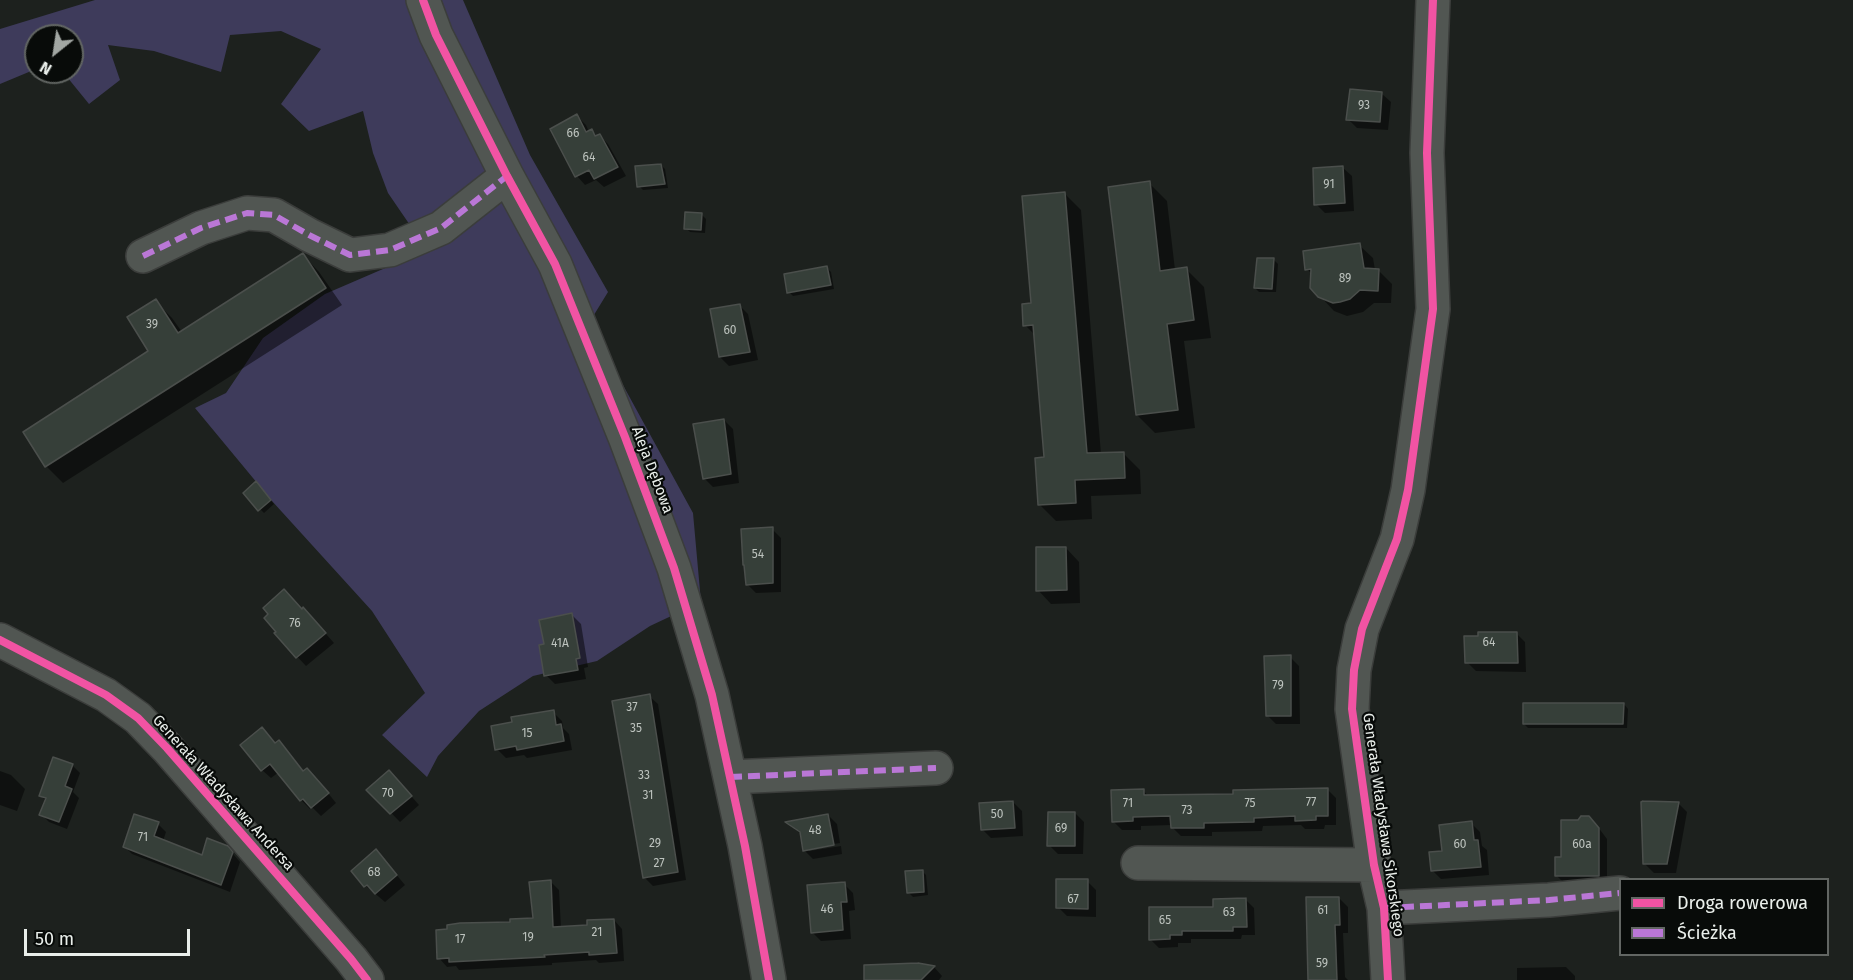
<!DOCTYPE html>
<html>
<head>
<meta charset="utf-8">
<style>
  body { margin:0 }
  #map { position:relative; width:1853px; height:980px; overflow:hidden; background:#1d211e; font-family:"Fira Sans",sans-serif }
  canvas { display:block }
  .legend { position:absolute; left:1619px; top:878px; width:210px; height:78px; box-sizing:border-box; background:#080b09; border:2px solid #626663; margin:0; padding:8px 10px; list-style:none; font-size:18px; color:#eaefeb }
  .legend li { display:flex; align-items:center; gap:12px; height:30px }
  .legend b { width:30px; border:2px solid #626663 }
  .north { position:absolute; left:24px; top:24px; width:60px; height:60px; box-sizing:border-box; background:#080b09; border:2px solid #626663; border-radius:50%; rotate:210deg; font-size:16px; font-weight:700; line-height:24px; text-align:center; color:#eaefeb }
  .north::after { content:''; display:block; margin:auto; width:21px; height:27px; background:#a2a7a3; clip-path:polygon(50% 0,100% 100%,50% 72%,0 100%) }
  .scale { position:absolute; left:24px; top:929px; width:166px; height:27px; box-sizing:border-box; border:3px solid #eaefeb; border-top:0; padding-left:8px; font-size:18px; line-height:21px; white-space:nowrap; color:#eaefeb; -webkit-text-stroke:4px #080b09; paint-order:stroke }
</style>
</head>
<body>
<div id="map">
<canvas width="1853" height="980"></canvas>
<ul class="legend">
<li><b style="height:8px;background:#f153a3"></b>Droga rowerowa</li>
<li><b style="height:8px;background:#ba77d6"></b>Ścieżka</li>
</ul>
<div class="north">N</div>
<div class="scale">50 m</div>
</div>
<script>
const g = document.querySelector('canvas').getContext('2d');
g.lineJoin = 'round';
function fillPath(path, color) { g.fillStyle = color; g.fill(path, 'evenodd'); }
const toPath = rows => new Path2D(rows.map(r => 'M' + r).join(''));
function trace(path, color, width, dash) { g.strokeStyle = color; g.lineWidth = width; g.lineCap = dash ? 'butt' : 'round'; g.setLineDash(dash || []); g.stroke(path); }
function drawText(font, color, halo, rows, align = 'center') {
  g.font = font + ' "Fira Sans",sans-serif'; g.lineWidth = 4.5; g.setLineDash([]); g.textBaseline = 'middle'; g.strokeStyle = halo; g.fillStyle = color; for (const [text, x, y, turn = 0] of rows) {
    g.save(); g.translate(x, y); g.rotate((+turn || 0) * Math.PI / 180); g.textAlign = isNaN(turn) ? turn : align; if (halo) g.strokeText(text, 0, 0); g.fillText(text, 0, 0); g.restore();
  }
}
const forest = toPath([
  [95,0,463,0,530,155,608,292,589,323,693,513,701,602,650,626,597,661,533,676,479,711,438,756,427,777,382,735,425,693,372,611,272,501,195,408,226,393,263,338,325,294,427,250,388,193,373,153,363,111,309,131,281,104,321,49,281,31,230,35,221,72,154,51,108,45,120,80,89,104,63,72,72,72,72,36,36,36,36,69,0,84,0,29]
]);
const shadow = toPath([
  [1382,94,1391,102,1388,130,1357,128,1348,119],
  [577,116,586,125,589,132,591,130,597,137,599,135,608,144,626,176,604,187,596,180,585,185,577,176,552,130],
  [661,165,665,169,668,188,643,190,639,186],
  [1343,168,1352,176,1354,211,1325,213,1316,204],
  [1149,183,1167,201,1175,270,1186,269,1204,287,1211,338,1184,341,1195,428,1155,433,1137,415],
  [1064,193,1081,210,1101,454,1123,453,1140,470,1141,494,1091,496,1092,519,1056,521,1039,504,1046,459,1036,336,1025,325,1033,305],
  [702,215,706,219,705,233,690,232,686,228],
  [1359,245,1373,258,1375,270,1378,270,1392,284,1391,303,1374,303,1363,312,1347,316,1334,311,1320,296,1312,274,1307,269],
  [303,255,319,272,342,305,63,483,46,466,25,432,150,352,155,301,172,318,182,332],
  [1274,260,1278,264,1276,292,1259,292,1255,288],
  [827,268,831,272,834,289,793,296,789,292],
  [739,305,748,314,758,360,729,366,720,357],
  [724,420,733,429,739,483,713,487,704,478],
  [255,483,274,504,264,513,260,509],
  [772,529,781,538,781,592,756,593,747,584],
  [1066,548,1079,562,1080,603,1051,604,1038,590],
  [302,611,312,618,334,643,306,666,276,634],
  [572,615,581,624,588,667,584,668,586,679,555,684,546,675,545,645],
  [1516,633,1525,642,1526,672,1476,671,1467,662],
  [1290,657,1299,666,1300,724,1276,724,1267,715],
  [649,696,658,704,686,880,653,886,644,877],
  [1624,704,1628,709,1627,728,1528,728,1524,724],
  [553,712,562,721,563,728,569,734,572,750,527,758,524,755,506,758,497,749,514,723],
  [276,745,287,751,304,772,316,778,336,803,321,816,312,807,310,809,301,800,279,772,271,778,262,770],
  [72,765,80,773,73,792,79,798,67,829,49,822,41,814,46,801,40,795],
  [0,771,11,775,25,789,17,811,0,805],
  [398,781,419,805,400,822,369,790],
  [1327,789,1336,798,1336,825,1325,825,1324,829,1305,829,1301,825,1263,826,1262,831,1212,832,1212,836,1181,836,1172,827,1172,825,1141,826,1141,830,1122,830,1113,821,1143,790,1149,797,1234,795],
  [1013,802,1022,811,1023,836,991,838,982,829],
  [1679,804,1687,812,1676,873,1654,873,1645,864],
  [1075,813,1084,822,1083,854,1058,854,1049,845],
  [828,815,837,824,840,843,809,848,809,851,841,846,842,854,813,859,804,850,802,835,788,823],
  [1471,823,1480,832,1482,846,1487,850,1489,875,1441,879,1432,870,1444,852],
  [158,824,166,832,163,841,203,857,227,847,240,862,230,892,132,854,124,846],
  [1598,827,1607,839,1607,884,1565,884,1556,875,1563,858],
  [384,860,405,885,385,902,366,886],
  [922,871,926,875,928,895,913,897,909,893],
  [550,881,559,890,561,928,589,926,614,920,622,929,624,961,599,963,596,960,552,963,552,965,459,970,456,966,447,967,439,958,512,923,534,919],
  [1087,881,1096,890,1096,917,1067,916,1058,907],
  [844,884,853,893,855,910,849,911,851,939,821,941,812,932],
  [1339,898,1348,907,1348,933,1343,933,1345,977,1348,980,1310,980],
  [1245,899,1254,908,1255,935,1242,935,1241,939,1191,939,1191,943,1178,943,1178,947,1159,948,1150,939,1214,909],
  [918,964,934,967,942,976,939,980,869,980],
  [1566,967,1575,976,1575,980,1517,980,1517,968]
]);
const building = toPath([
  [1350,89,1382,92,1380,122,1346,120,1350,89],
  [577,114,586,132,592,129,595,136,600,134,618,167,594,179,589,170,575,177,550,129,577,114],
  [661,164,665,184,637,187,635,166,661,164],
  [1343,166,1345,203,1314,205,1313,168,1343,166],
  [1150,181,1160,271,1187,267,1194,320,1167,324,1178,410,1136,415,1108,187,1150,181],
  [1065,192,1087,453,1124,452,1125,478,1075,480,1076,503,1038,505,1035,458,1044,457,1033,325,1023,326,1022,304,1031,303,1022,196,1065,192],
  [685,212,702,213,701,230,684,229,685,212],
  [1360,243,1364,268,1379,269,1378,291,1360,290,1350,299,1340,302,1333,303,1318,297,1310,288,1311,269,1305,270,1303,251,1360,243],
  [303,253,326,288,45,467,23,432,148,351,127,317,156,299,178,333,303,253],
  [1257,258,1274,258,1272,289,1254,288,1257,258],
  [827,266,831,285,787,293,784,274,827,266],
  [740,304,750,352,719,357,710,309,740,304],
  [724,419,731,474,703,479,693,424,724,419],
  [256,481,271,500,258,511,243,493,256,481],
  [773,527,773,583,746,585,744,565,743,565,741,529,773,527],
  [1036,547,1066,547,1067,590,1036,591,1036,547],
  [284,589,302,609,303,607,326,633,296,658,274,633,276,632,264,618,268,614,263,608,284,589],
  [572,613,580,658,576,659,578,670,544,676,539,645,544,644,539,620,572,613],
  [1478,632,1517,632,1518,663,1465,663,1464,636,1478,636,1478,632],
  [1291,655,1291,716,1266,716,1264,656,1291,655],
  [650,694,678,872,643,878,612,701,650,694],
  [1523,703,1624,703,1623,724,1523,724,1523,703],
  [554,710,556,725,561,724,564,741,517,750,516,746,495,750,491,726,512,722,511,717,554,710],
  [262,727,275,743,279,740,303,771,307,768,329,793,311,808,303,799,300,801,270,764,261,771,240,745,262,727],
  [53,757,73,764,65,786,72,789,59,822,39,815,46,798,39,796,53,757],
  [389,770,412,796,390,814,366,790,389,770],
  [1328,788,1328,816,1316,816,1316,820,1295,821,1295,816,1254,818,1254,822,1204,823,1204,828,1171,828,1170,816,1133,817,1133,821,1112,822,1111,790,1144,789,1144,795,1233,794,1233,790,1328,788],
  [1013,801,1015,828,981,830,979,803,1013,801],
  [1643,801,1679,802,1667,864,1643,864,1641,802,1643,801],
  [1048,812,1075,812,1075,846,1047,846,1048,812],
  [134,814,159,822,154,836,202,855,207,838,228,846,233,852,221,885,123,847,134,814],
  [828,814,834,845,803,851,800,832,785,822,828,814],
  [1581,816,1589,816,1599,828,1599,876,1555,876,1555,857,1561,857,1561,820,1578,820,1581,816],
  [1472,821,1474,840,1478,840,1481,867,1431,871,1429,852,1442,851,1439,825,1472,821],
  [376,849,397,875,375,894,367,885,364,887,351,871,376,849],
  [923,870,924,892,907,893,905,871,923,870],
  [1056,879,1088,879,1088,909,1056,908,1056,879],
  [551,880,553,927,587,925,587,920,614,919,617,953,589,955,589,952,544,955,545,957,449,962,449,958,437,959,436,930,447,929,447,925,460,923,510,922,510,919,533,918,529,882,551,880],
  [845,882,847,902,841,902,843,930,811,933,807,885,845,882],
  [1306,897,1339,897,1340,925,1335,925,1337,980,1308,980,1306,897],
  [1246,898,1247,927,1233,927,1233,931,1182,931,1182,935,1170,935,1170,939,1149,940,1149,907,1213,907,1213,899,1246,898],
  [918,963,935,966,921,980,864,980,864,965,918,963]
]);
const minor = toPath([
  [423,0,436,35,507,176,555,264,625,437,674,568,712,695,745,846,769,980],
  [143,256,201,228,247,213,274,215,309,235,350,255,390,250,441,228,507,176],
  [0,640,106,695,138,718,167,748,351,959,367,980],
  [730,777,936,768],
  [1138,863,1374,865],
  [1384,908,1549,900,1620,893],
  [1388,980,1384,908,1374,865,1352,709,1354,670,1362,629,1397,539,1408,490,1433,309,1427,153,1433,0]
]);
const quiet = toPath([
  [143,256,201,228,247,213,274,215,309,235,350,255,390,250,441,228,507,176],
  [730,777,936,768],
  [1384,908,1549,900,1620,893]
]);
const cycleway = toPath([
  [423,0,436,35,507,176,555,264,625,437,674,568,712,695,745,846,769,980],
  [0,640,106,695,138,718,167,748,351,959,367,980],
  [1388,980,1384,908,1374,865,1352,709,1354,670,1362,629,1397,539,1408,490,1433,309,1427,153,1433,0]
]);
const numberNames = [
  ["93",1364,106],
  ["66",573,134],
  ["64",589,158],
  ["91",1329,185],
  ["89",1345,279],
  ["39",152,325],
  ["60",730,331],
  ["54",758,555],
  ["76",295,624],
  ["64",1489,643],
  ["41A",560,644],
  ["79",1278,686],
  ["37",632,708],
  ["35",636,729],
  ["15",527,734],
  ["33",644,776],
  ["70",388,794],
  ["31",648,796],
  ["77",1311,803],
  ["71",1128,804],
  ["75",1250,804],
  ["73",1187,811],
  ["50",997,815],
  ["69",1061,829],
  ["48",815,831],
  ["71",143,838],
  ["29",655,844],
  ["60",1460,845],
  ["60a",1582,845],
  ["27",659,864],
  ["68",374,873],
  ["67",1073,900],
  ["46",827,910],
  ["61",1323,911],
  ["63",1229,913],
  ["65",1165,921],
  ["21",597,933],
  ["19",528,938],
  ["17",460,940],
  ["59",1322,964]
];
const streetNames = [
  ["Aleja Dębowa",652,470,69],
  ["Generała Władysława Andersa",223,793,48],
  ["Generała Władysława Sikorskiego",1383,825,82]
];
fillPath(forest, '#3e3b5b');
fillPath(shadow, '#0007');
fillPath(building, '#363f39');
trace(building, '#4b4f4c', 1.5);
trace(minor, '#3b3d3b', 36);
trace(minor, '#515652', 33);
trace(quiet, '#ba77d6', 6, [12, 6]);
trace(cycleway, '#f153a3', 8);
drawText('12px', '#bdc3be', null, numberNames);
drawText('15px', '#eaefeb', '#080b09', streetNames);
</script>
</body>
</html>
